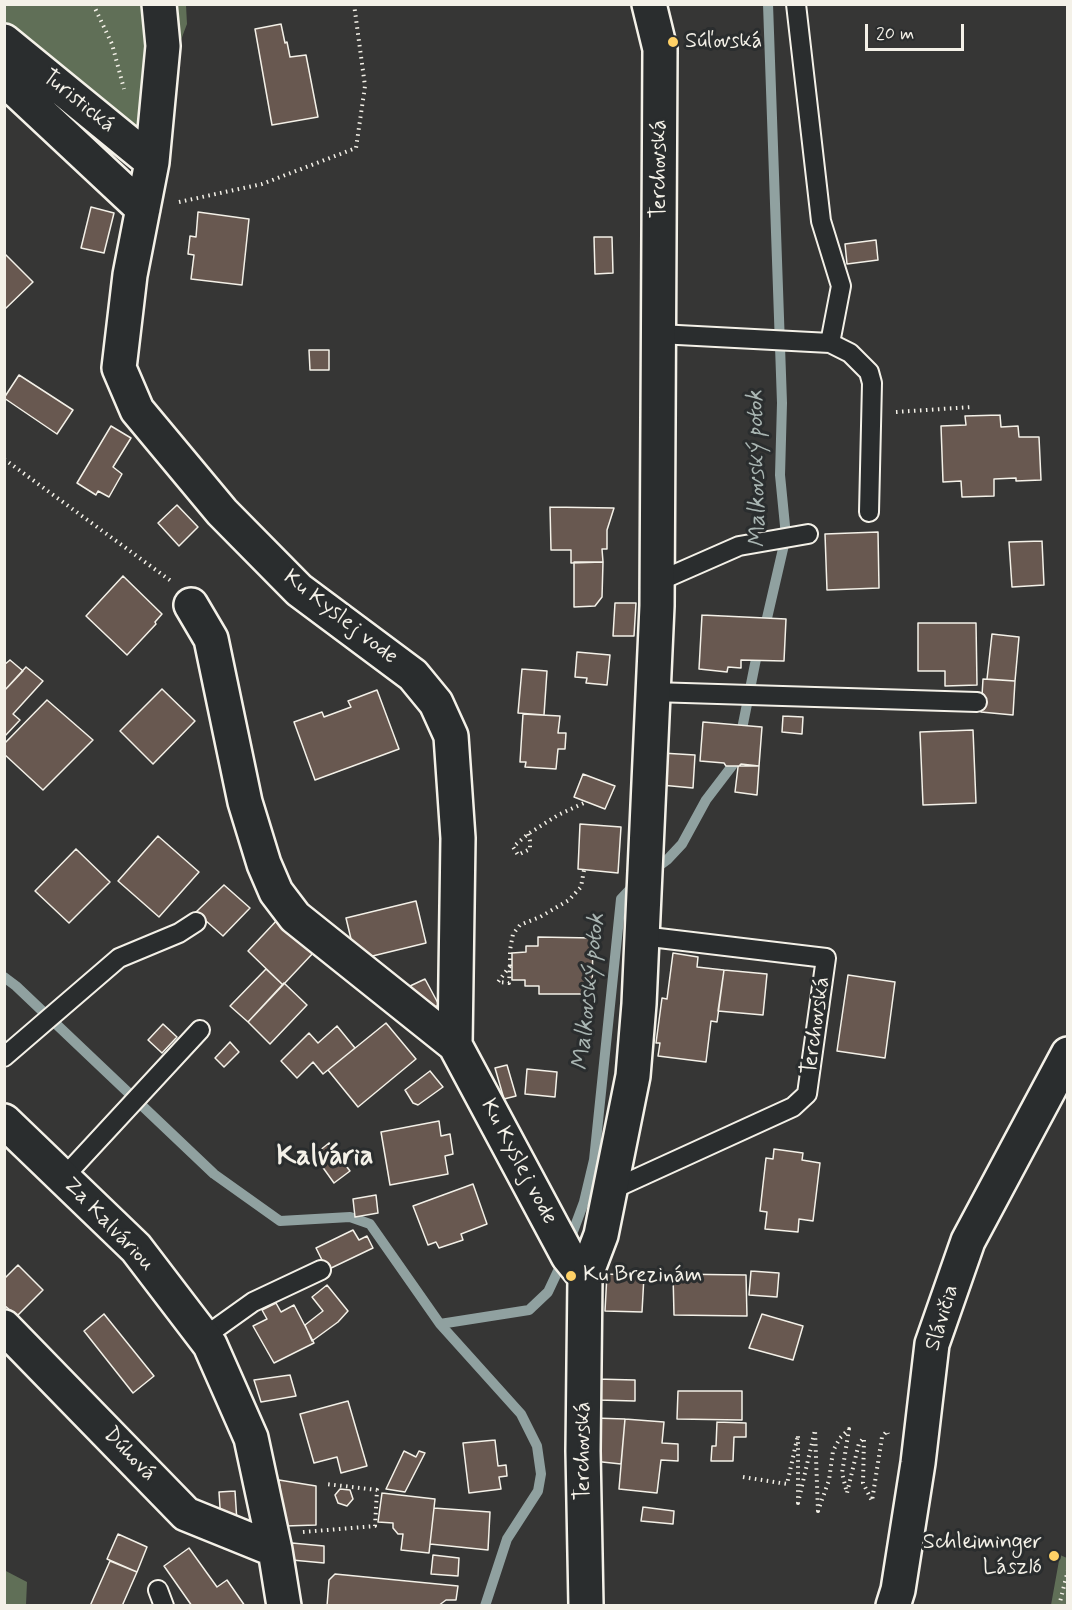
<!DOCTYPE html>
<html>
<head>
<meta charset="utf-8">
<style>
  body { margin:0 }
  #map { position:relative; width:1072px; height:1610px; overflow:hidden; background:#363635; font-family:Mynerve,sans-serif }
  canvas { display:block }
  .frame { position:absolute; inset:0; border:6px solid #f4f1e8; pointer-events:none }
  .scale { position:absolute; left:865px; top:24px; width:99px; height:27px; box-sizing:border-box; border:3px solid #f4f1e8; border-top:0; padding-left:8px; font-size:18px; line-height:21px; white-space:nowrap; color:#f4f1e8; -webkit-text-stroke:4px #2a2d2e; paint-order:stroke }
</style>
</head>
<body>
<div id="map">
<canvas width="1072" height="1610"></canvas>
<div class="frame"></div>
<div class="scale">20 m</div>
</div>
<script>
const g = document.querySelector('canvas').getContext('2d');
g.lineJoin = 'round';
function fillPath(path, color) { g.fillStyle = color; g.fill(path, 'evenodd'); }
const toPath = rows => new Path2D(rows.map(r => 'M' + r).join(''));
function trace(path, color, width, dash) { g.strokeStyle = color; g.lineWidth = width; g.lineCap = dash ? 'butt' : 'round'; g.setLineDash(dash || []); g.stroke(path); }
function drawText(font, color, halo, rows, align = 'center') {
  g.font = font + ' Mynerve,sans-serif'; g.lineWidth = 6; g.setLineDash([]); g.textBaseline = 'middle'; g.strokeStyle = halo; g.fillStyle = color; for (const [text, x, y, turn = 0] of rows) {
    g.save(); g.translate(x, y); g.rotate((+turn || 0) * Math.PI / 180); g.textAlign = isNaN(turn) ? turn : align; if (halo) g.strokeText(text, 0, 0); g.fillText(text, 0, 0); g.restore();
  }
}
const green = toPath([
  [4,5,186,5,187,24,143,140,5,40],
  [1060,1555,1067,1558,1067,1605,1051,1605],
  [4,1570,27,1582,26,1605,5,1605]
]);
const stream = toPath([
  [764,631,786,536,780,475,782,403,768,4],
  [740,739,758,649],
  [652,871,667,860,682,844,706,800,735,762,737,755],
  [4,977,16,986,214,1174,280,1221,350,1217,370,1224,440,1324,521,1414,537,1446,541,1474,538,1491,507,1539,485,1606],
  [568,1245,584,1202,594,1160,621,899,637,882],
  [440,1324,529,1310,548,1292,563,1260]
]);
const building = toPath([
  [281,24,285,43,287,42,290,57,306,55,318,117,272,125,255,29,281,24],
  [91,207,114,213,104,253,81,248,91,207],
  [198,212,249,219,242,285,191,279,194,255,188,254,190,236,196,237,198,212],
  [594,237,612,237,613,273,595,274,594,237],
  [876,240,878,260,847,264,845,244,876,240],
  [4,253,33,282,4,310,4,253],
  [309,350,329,350,329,370,310,370,309,350],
  [19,375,73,410,57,434,4,398,19,375],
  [1000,415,1001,427,1018,426,1019,437,1039,437,1041,480,1016,481,1016,478,994,479,994,496,962,497,961,481,943,482,941,426,966,425,965,416,1000,415],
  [111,426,131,438,113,467,122,474,109,497,98,491,96,495,77,483,111,426],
  [177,505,198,527,179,546,158,523,177,505],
  [550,507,614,508,607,530,607,549,602,549,603,562,571,563,571,550,551,550,550,507],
  [878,532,879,588,827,590,825,534,878,532],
  [1042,541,1044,585,1012,587,1009,542,1042,541],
  [574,562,603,562,602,597,595,606,574,607,574,562],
  [123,576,162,614,155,622,156,624,127,655,86,616,123,576],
  [615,603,636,603,634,636,613,636,615,603],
  [702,615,786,619,784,661,741,660,741,668,728,667,727,672,699,669,702,615],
  [918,623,976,623,977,685,945,686,945,671,918,671,918,623],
  [992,634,1019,637,1015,681,987,679,992,634],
  [577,652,610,655,607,685,586,683,587,678,575,677,577,652],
  [10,660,23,671,4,691,4,665,10,660],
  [26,667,43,681,13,714,20,720,4,737,4,691,26,667],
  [522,669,547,671,544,715,518,713,522,669],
  [983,679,1015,681,1013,715,981,712,983,679],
  [162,689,195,721,153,764,120,731,162,689],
  [377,690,399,749,315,780,294,722,322,712,324,717,351,707,348,701,377,690],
  [47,700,93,740,43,790,4,754,4,744,47,700],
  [523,714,560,716,558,733,566,733,565,749,558,749,556,769,525,767,526,762,520,762,523,714],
  [783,716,803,717,802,734,782,732,783,716],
  [703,722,762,727,759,766,726,766,724,763,700,761,703,722],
  [973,730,976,803,923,805,920,732,973,730],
  [662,753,695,755,693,788,661,785,662,753],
  [741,764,759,766,757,795,735,792,738,767,741,764],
  [583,774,615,786,605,809,574,797,583,774],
  [580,824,621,827,618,873,578,869,580,824],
  [158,836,199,872,159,917,118,881,158,836],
  [76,849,110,882,69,923,35,891,76,849],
  [224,885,250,908,223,936,196,912,224,885],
  [416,901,426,943,356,960,346,918,416,901],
  [279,918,314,952,283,985,248,951,279,918],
  [538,937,593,938,592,994,539,994,539,986,525,986,525,980,512,980,512,953,526,952,526,946,538,946,538,937],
  [673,953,698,957,697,967,724,970,717,1022,711,1021,706,1062,658,1056,660,1043,656,1043,662,998,667,999,673,953],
  [266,969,283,985,248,1022,230,1006,266,969],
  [724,970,767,974,763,1015,718,1011,724,970],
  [848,975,895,982,885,1058,837,1051,848,975],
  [425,979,439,1005,424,1013,410,986,425,979],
  [284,983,307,1005,270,1044,248,1022,284,983],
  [386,1023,416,1059,358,1107,328,1070,386,1023],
  [163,1024,177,1037,162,1053,148,1040,163,1024],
  [337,1026,355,1048,323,1074,313,1062,297,1078,281,1061,309,1033,318,1043,337,1026],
  [230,1042,239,1052,224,1067,215,1058,230,1042],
  [507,1065,516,1096,504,1099,495,1068,507,1065],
  [527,1069,557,1072,555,1097,525,1094,527,1069],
  [430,1071,443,1087,418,1105,413,1103,405,1090,430,1071],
  [439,1121,441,1136,450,1134,453,1154,445,1156,448,1174,390,1185,381,1132,439,1121],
  [329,1143,350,1171,334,1183,314,1155,329,1143],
  [774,1149,803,1153,802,1160,820,1163,813,1221,799,1219,798,1232,765,1229,767,1212,760,1211,766,1158,773,1159,774,1149],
  [473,1184,487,1224,461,1234,463,1240,439,1248,436,1242,428,1245,413,1206,473,1184],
  [376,1195,378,1213,355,1217,353,1199,376,1195],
  [353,1230,359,1240,367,1236,373,1248,327,1270,316,1248,353,1230],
  [18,1265,43,1290,17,1316,4,1305,4,1279,18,1265],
  [751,1271,779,1273,777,1297,749,1295,751,1271],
  [607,1274,644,1276,642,1312,605,1311,607,1274],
  [673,1274,746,1275,747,1316,674,1315,673,1274],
  [327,1285,348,1311,338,1322,312,1341,305,1325,323,1311,312,1297,327,1285],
  [276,1303,281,1312,294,1305,314,1343,274,1363,253,1326,267,1319,262,1310,276,1303],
  [104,1314,154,1376,133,1393,84,1331,104,1314],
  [762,1314,803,1326,793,1360,749,1348,762,1314],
  [290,1375,296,1396,261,1402,254,1380,290,1375],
  [596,1379,635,1380,635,1401,598,1400,596,1379],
  [678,1391,742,1391,742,1420,677,1419,678,1391],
  [348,1401,367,1466,341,1473,337,1457,314,1463,300,1414,348,1401],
  [594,1418,625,1419,621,1464,593,1461,594,1418],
  [625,1419,664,1422,662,1443,678,1444,678,1461,661,1460,657,1493,619,1489,625,1419],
  [717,1422,746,1423,746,1437,734,1437,733,1461,711,1461,712,1446,716,1446,717,1422],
  [495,1440,498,1466,506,1465,507,1476,499,1477,501,1489,469,1493,463,1443,495,1440],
  [404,1451,416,1457,419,1451,425,1453,405,1492,386,1489,404,1451],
  [279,1480,316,1486,316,1525,285,1526,279,1480],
  [340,1489,350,1490,353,1499,347,1506,338,1503,335,1495,340,1489],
  [235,1491,237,1522,221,1523,219,1492,235,1491],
  [382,1493,435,1499,429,1553,401,1550,403,1534,398,1534,393,1528,393,1523,378,1522,382,1493],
  [643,1507,674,1511,673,1524,641,1521,643,1507],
  [434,1508,490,1512,488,1550,430,1544,434,1508],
  [118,1534,147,1547,137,1572,107,1559,118,1534],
  [292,1543,324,1546,324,1563,292,1560,292,1543],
  [189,1548,217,1587,227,1580,245,1606,192,1606,164,1566,189,1548],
  [433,1555,459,1558,458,1576,431,1574,433,1555],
  [110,1561,137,1572,122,1606,90,1606,110,1561],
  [335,1574,458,1586,456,1600,446,1600,438,1606,327,1606,329,1580,335,1574]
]);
const path = toPath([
  [93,4,112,44,124,89],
  [179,202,262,184,356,148,365,86,354,4],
  [896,412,972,407],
  [4,459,171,581],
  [528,834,530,841,530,849,518,855,513,847,528,834,558,815,586,802],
  [510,966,498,982,509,983,510,966,510,950,513,934,520,925,540,917,569,900,581,887,584,870],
  [743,1477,787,1484,798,1435,798,1503,815,1430,818,1511,829,1480,833,1451,840,1438,849,1429,842,1473,847,1493,859,1443,864,1438,863,1483,872,1501,882,1437,887,1431,888,1434],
  [303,1532,375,1526,377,1490,326,1484],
  [1059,1606,1068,1570]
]);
const service = toPath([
  [796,4,821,221,841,286,830,343],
  [659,334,830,343,850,353,869,372,872,383,869,512],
  [657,582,739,546,808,534],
  [653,692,977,702],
  [4,1057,119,958,179,933,196,922],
  [63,1178,200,1030],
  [609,1191,793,1107,807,1094,826,958,642,936],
  [204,1337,253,1302,321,1270],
  [158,1590,164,1606]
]);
const minor = toPath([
  [159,4,163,46,152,162,130,275,119,368,137,410,222,512,299,590,413,675,436,703,451,736,458,838,455,1045],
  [4,41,152,162],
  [4,79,143,209],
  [191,605,211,639,245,802,264,864,276,892,295,917,455,1045,568,1256,585,1277],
  [4,1121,136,1248,210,1345,251,1438,275,1550,284,1606],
  [4,1327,186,1514,275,1550],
  [586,1606,583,1451,585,1277,601,1235,633,1076,639,1004,657,606,660,49,649,4],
  [893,1606,898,1590,918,1463,932,1344,968,1241,1068,1054]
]);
const markers = [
  [673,42,6,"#ffd166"],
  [571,1276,6,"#ffd166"],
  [1054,1556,6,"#ffd166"]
];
const poiNames = [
  ["Súľovská",685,42],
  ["Ku Brezinám",583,1276],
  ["Schleiminger",1042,1543,"right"],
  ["László",1042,1568,"right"]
];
const streetNames = [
  ["Turistická",78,102,39],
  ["Terchovská",660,169,-90],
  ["Ku Kyslej vode",340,618,38],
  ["Terchovská",817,1026,-82],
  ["Ku Kyslej vode",518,1162,62],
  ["Za Kalváriou",108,1225,46],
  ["Slávičia",943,1318,-73],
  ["Terchovská",584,1451,-90],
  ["Dúhová",129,1455,46]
];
const waterNames = [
  ["Malkovský potok",758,469,-91],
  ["Malkovský potok",590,992,-84]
];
const districtNames = [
  ["Kalvária",325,1158]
];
fillPath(green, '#606f57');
trace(stream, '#90a1a0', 10);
fillPath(building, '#685850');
trace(building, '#f4f1e8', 1.5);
trace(service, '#f4f1e8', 22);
trace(minor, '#f4f1e8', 38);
trace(path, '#f4f1e8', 4, [1.5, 4.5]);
trace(service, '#2a2d2e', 18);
trace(minor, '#2a2d2e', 33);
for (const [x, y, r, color] of markers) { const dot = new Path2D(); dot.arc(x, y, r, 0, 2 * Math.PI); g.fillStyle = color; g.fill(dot); trace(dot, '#2a2d2e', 2); }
drawText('22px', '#f4f1e8', '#2a2d2e', poiNames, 'left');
drawText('22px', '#f4f1e8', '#2a2d2e', streetNames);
drawText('italic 24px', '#a9b5b2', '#2a2d2e', waterNames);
drawText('bold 28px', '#f4f1e8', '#2a2d2e', districtNames);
</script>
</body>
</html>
